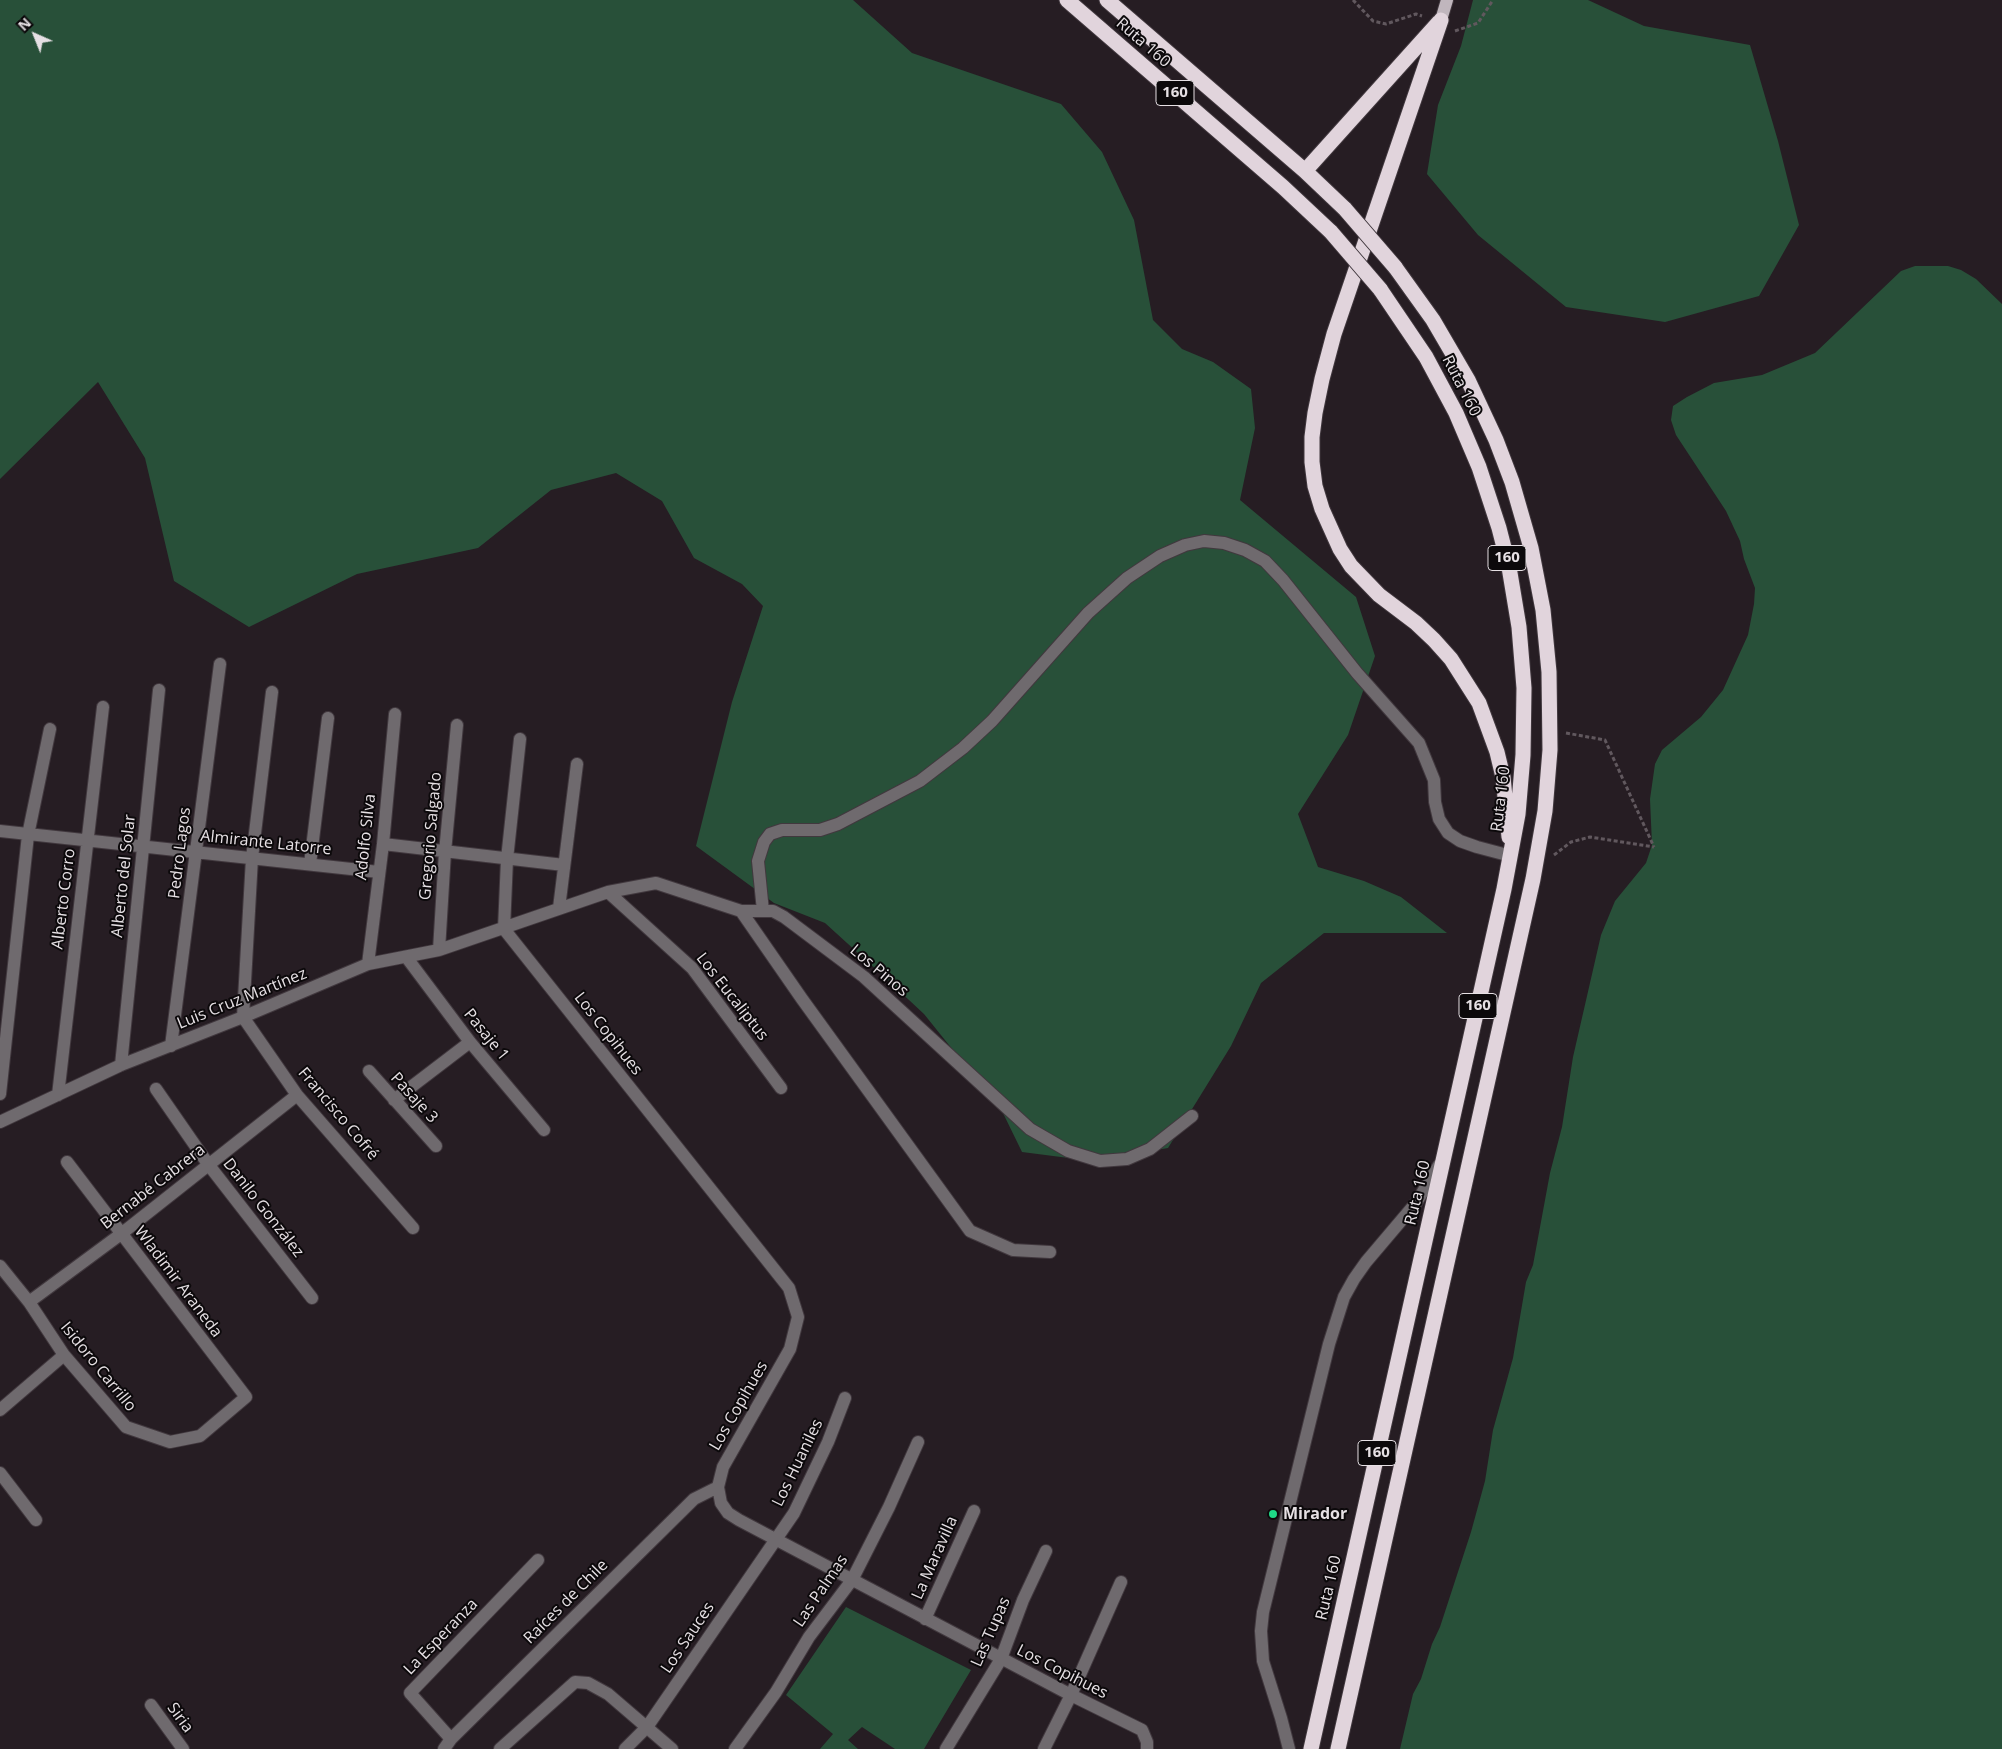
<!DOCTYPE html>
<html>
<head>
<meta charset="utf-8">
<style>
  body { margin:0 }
  #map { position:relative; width:2002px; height:1749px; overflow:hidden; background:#261d23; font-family:"Open Sans",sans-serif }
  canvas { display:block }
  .north { position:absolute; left:10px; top:10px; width:50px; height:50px; -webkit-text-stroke:4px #0c090b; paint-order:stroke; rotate:316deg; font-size:14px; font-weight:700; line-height:20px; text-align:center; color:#e6e0e4 }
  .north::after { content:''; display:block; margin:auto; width:18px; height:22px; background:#e6e0e4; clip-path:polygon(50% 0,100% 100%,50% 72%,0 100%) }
</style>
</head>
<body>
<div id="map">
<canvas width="2002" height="1749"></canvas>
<div class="north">N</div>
</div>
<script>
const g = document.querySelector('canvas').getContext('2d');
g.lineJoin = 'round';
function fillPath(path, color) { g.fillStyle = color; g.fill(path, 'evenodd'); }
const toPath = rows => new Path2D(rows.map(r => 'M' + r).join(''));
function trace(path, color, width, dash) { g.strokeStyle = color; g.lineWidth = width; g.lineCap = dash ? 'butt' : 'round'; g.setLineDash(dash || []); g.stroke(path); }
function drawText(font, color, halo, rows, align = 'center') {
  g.font = font + ' "Open Sans",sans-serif'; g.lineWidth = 4; g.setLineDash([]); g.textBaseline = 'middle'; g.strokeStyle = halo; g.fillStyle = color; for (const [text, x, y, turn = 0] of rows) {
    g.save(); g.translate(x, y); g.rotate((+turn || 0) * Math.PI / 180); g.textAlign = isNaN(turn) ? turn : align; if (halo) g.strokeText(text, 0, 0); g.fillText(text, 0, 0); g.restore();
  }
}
const green = toPath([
  [0,0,853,0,912,53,1061,104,1102,152,1134,220,1153,320,1182,349,1213,362,1251,389,1255,428,1240,500,1356,597,1375,656,1348,735,1298,814,1318,867,1364,881,1401,897,1447,933,1324,933,1261,983,1231,1046,1168,1148,1092,1161,1022,1152,1002,1111,924,1014,880,973,825,923,774,903,696,846,732,702,763,606,742,584,694,558,662,501,616,473,551,490,478,548,357,574,249,627,174,581,145,458,98,382,0,479],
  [1473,0,1588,0,1644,26,1750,45,1778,141,1799,225,1759,296,1665,322,1566,307,1478,235,1427,174,1438,105,1461,46],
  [1915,266,1948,266,1961,270,1976,279,2002,304,2002,1749,1400,1749,1413,1694,1421,1679,1432,1644,1440,1627,1471,1532,1485,1481,1493,1430,1513,1358,1526,1282,1533,1265,1550,1173,1562,1127,1573,1057,1601,935,1615,901,1646,863,1652,845,1650,799,1655,764,1662,750,1701,717,1723,690,1748,635,1754,604,1755,588,1744,559,1740,541,1726,511,1676,435,1671,420,1673,406,1687,397,1714,383,1762,375,1815,353,1901,271],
  [846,1607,971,1670,924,1749,895,1749,862,1727,848,1740,858,1749,820,1749,833,1734,786,1695]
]);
const path = toPath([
  [1353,0,1373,21,1386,24,1416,14,1422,16],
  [1455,31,1478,23,1493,0],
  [1566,733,1605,740,1654,847],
  [1554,855,1571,842,1590,837,1654,847]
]);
const minor = toPath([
  [272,692,252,858,243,1017,297,1095,413,1228],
  [0,831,379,872],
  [383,844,564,865],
  [310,864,328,718],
  [608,892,692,968,781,1088],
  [559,908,577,764],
  [741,911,802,999,970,1231,1013,1250,1050,1252],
  [763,911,758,861,764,842,770,834,782,830,820,830,838,824,920,781,963,748,992,721,1088,613,1127,578,1160,556,1185,545,1204,541,1224,543,1245,550,1265,561,1283,580,1357,673,1419,743,1434,780,1435,802,1439,819,1448,833,1460,841,1477,847,1511,856],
  [504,929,789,1288,798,1317,790,1349,723,1467,718,1487,721,1503,728,1513,739,1520,1071,1695,1142,1730,1147,1742,1147,1749],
  [504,929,507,859,520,739],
  [439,950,445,852,457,725],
  [407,958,470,1042,544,1130],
  [368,964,383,844,395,714],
  [171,1046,220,664],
  [121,1065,159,690],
  [369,1071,436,1146],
  [156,1089,208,1164,312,1298],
  [0,1094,28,835,50,729],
  [58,1095,103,707],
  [394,1100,470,1042],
  [0,1122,121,1065,243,1017,368,964,439,950,608,892,656,883,741,911,773,911,784,917,864,977,1030,1129,1068,1151,1100,1161,1127,1159,1150,1149,1192,1116],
  [0,1266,29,1302,64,1355,126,1427,170,1442,200,1436,246,1397,67,1162],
  [29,1302,121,1234,297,1095],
  [0,1410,64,1355],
  [0,1473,36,1520],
  [925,1619,974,1511],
  [151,1705,183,1749],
  [451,1739,410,1693,538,1560],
  [444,1749,451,1739,694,1499,718,1487],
  [500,1749,575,1682,588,1683,608,1694,672,1749],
  [625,1749,647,1727,794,1513,828,1442,845,1398],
  [735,1749,776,1692,809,1637,852,1580,889,1507,918,1442],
  [946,1749,1001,1659,1023,1600,1046,1551],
  [1044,1749,1071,1695,1121,1582],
  [1289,1749,1281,1718,1263,1661,1261,1631,1263,1612,1329,1344,1344,1297,1354,1279,1366,1262,1416,1203,1439,1165]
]);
const major = toPath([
  [1441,20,1447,0]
]);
const highway = toPath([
  [1067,0,1283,187,1331,232],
  [1107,0,1305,171,1345,209],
  [1441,20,1334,334,1322,379,1315,413,1312,437,1312,462,1315,486,1322,509,1340,549,1351,566,1379,595,1416,623,1434,640,1451,659,1479,703,1497,752,1503,777,1509,837],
  [1305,171,1439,22],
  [1311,1749,1504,889,1518,814,1523,755,1524,688,1519,627,1509,567,1499,528,1479,467,1456,413,1426,357,1380,289],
  [1338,1749,1533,879,1545,811,1550,750,1549,672,1543,610,1531,548,1512,482,1496,440,1468,380,1433,320,1395,267]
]);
const highwayBridge = toPath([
  [1345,209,1395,267],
  [1331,232,1380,289]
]);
const markers = [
  [1273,1514,5,"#1fd887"]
];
const shields = [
  [1175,93,38],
  [1507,558,38],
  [1478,1006,38],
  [1377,1453,38]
];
const shieldNames = [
  ["160",1175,93],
  ["160",1507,558],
  ["160",1478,1006],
  ["160",1377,1453]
];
const streetNames = [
  ["Ruta 160",1143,43,41],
  ["Ruta 160",1461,386,63],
  ["Ruta 160",1501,799,-83],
  ["Gregorio Salgado",431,836,-85],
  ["Adolfo Silva",366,837,-84],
  ["Almirante Latorre",266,843,6],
  ["Pedro Lagos",180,853,-83],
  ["Alberto del Solar",124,876,-84],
  ["Alberto Corro",64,899,-83],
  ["Los Pinos",879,971,40],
  ["Los Eucaliptus",732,997,52],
  ["Luis Cruz Martínez",242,999,-22],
  ["Los Copihues",608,1034,52],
  ["Pasaje 1",486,1035,51],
  ["Pasaje 3",414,1098,48],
  ["Francisco Cofré",338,1114,50],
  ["Bernabé Cabrera",153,1187,-38],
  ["Ruta 160",1418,1193,-77],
  ["Danilo González",263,1208,52],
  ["Wladimir Araneda",178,1282,53],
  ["Isidoro Carrillo",98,1367,51],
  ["Los Copihues",739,1406,-60],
  ["Los Huaniles",798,1463,-64],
  ["La Maravilla",935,1558,-66],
  ["Ruta 160",1329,1588,-77],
  ["Las Palmas",821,1591,-56],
  ["Raíces de Chile",566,1602,-45],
  ["Las Tupas",991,1632,-66],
  ["La Esperanza",441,1637,-46],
  ["Los Sauces",688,1638,-56],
  ["Los Copihues",1062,1672,27],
  ["Siria",180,1718,54]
];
const poiNames = [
  ["Mirador",1283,1514]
];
fillPath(green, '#285039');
trace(minor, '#41383e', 14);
trace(major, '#41383e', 14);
trace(highway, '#41383e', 17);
trace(path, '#61585e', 3, [4, 2.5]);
trace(minor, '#6f6a6e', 12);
trace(major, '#c0b6bd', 12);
trace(highway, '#e1d4dc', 15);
trace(highwayBridge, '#41383e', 17, []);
trace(highwayBridge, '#e1d4dc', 15);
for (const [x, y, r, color] of markers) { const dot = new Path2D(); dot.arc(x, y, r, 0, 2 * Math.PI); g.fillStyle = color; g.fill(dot); trace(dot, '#0c090b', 2); }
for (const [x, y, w] of shields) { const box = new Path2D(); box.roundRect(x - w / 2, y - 12.5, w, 25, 4); g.fillStyle = '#0c090b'; g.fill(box); trace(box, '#e6e0e4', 1); }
drawText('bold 15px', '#e6e0e4', null, shieldNames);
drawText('16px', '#e6e0e4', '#0c090b', streetNames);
drawText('bold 16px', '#e6e0e4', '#0c090b', poiNames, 'left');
</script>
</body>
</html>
